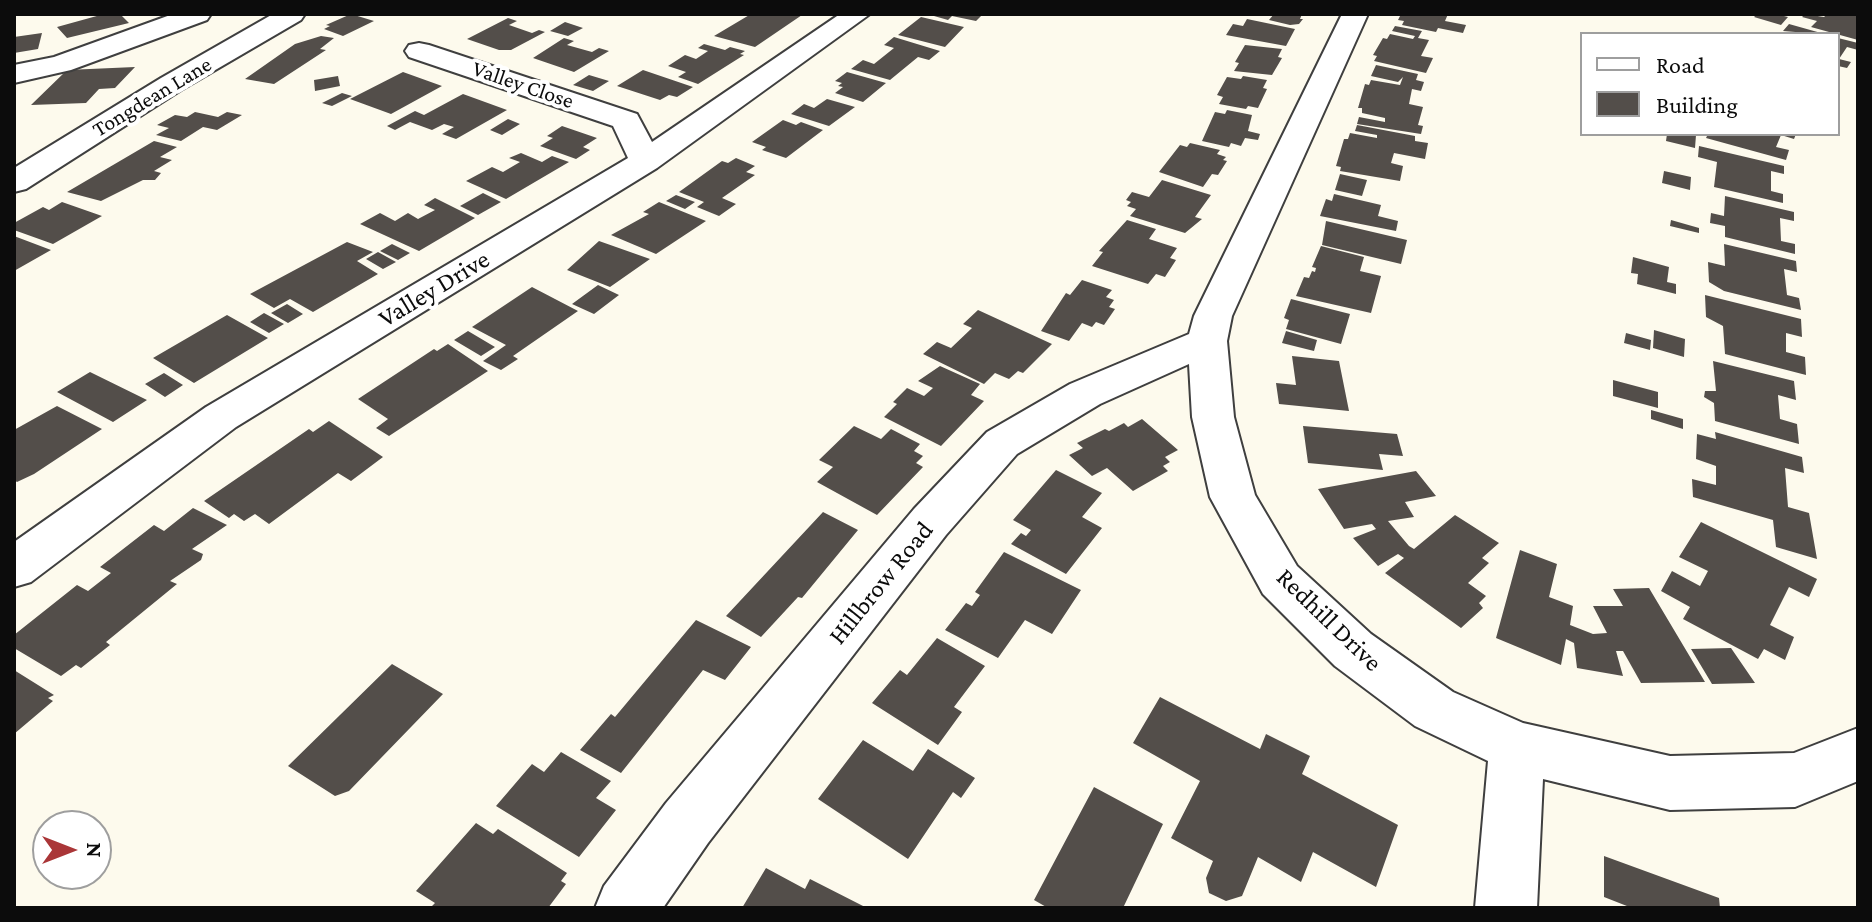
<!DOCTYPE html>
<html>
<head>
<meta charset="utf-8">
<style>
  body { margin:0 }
  #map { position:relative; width:1872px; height:922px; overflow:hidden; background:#fdfaed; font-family:"Crimson Pro",serif }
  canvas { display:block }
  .frame { position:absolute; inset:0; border:16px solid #0c0c0c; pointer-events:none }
  .legend { position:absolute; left:1580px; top:32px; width:260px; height:104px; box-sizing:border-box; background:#fff; border:2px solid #9e9e9e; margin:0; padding:10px 14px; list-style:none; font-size:24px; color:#0c0c0c }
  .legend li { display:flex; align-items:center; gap:16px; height:40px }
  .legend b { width:40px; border:2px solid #9e9e9e }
  .north { position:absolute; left:32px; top:810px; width:80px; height:80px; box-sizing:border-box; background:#fff; border:2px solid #9e9e9e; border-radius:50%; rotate:90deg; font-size:22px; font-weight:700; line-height:32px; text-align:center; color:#0c0c0c }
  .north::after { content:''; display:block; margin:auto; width:28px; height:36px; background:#aa3638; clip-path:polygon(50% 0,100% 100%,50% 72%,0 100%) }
</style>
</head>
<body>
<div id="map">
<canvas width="1872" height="922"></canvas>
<div class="frame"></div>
<ul class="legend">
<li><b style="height:10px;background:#fff"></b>Road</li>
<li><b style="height:22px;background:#534e4a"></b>Building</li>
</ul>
<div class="north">N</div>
</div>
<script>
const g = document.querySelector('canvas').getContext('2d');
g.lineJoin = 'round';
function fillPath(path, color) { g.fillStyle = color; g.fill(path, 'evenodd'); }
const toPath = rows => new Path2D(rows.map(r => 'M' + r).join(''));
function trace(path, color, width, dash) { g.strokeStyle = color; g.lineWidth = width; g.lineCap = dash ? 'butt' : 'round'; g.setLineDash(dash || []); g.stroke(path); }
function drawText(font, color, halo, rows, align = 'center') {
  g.font = font + ' "Crimson Pro",serif'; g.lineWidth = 8; g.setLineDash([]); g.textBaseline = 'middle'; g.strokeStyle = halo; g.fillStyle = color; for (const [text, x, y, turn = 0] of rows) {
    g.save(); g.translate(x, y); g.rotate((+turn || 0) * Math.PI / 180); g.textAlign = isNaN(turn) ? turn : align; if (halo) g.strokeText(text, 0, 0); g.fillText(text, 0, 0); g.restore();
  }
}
const building = toPath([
  [104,14,120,14,129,23,67,38,57,27],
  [351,14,374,21,343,36,324,29,330,26,326,25],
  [751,14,798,14,802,15,755,47,714,36],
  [927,14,983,14,976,21,952,16,948,20],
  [1274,14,1302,14,1300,19,1303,19,1299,24,1290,25,1269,20],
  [1401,14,1448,14,1445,21,1466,25,1463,33,1438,28,1436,32,1402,25,1404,21,1398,20],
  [1757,14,1776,14,1788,17,1781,25,1754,17],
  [1805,14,1824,17,1827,14,1858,15,1858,40,1811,27,1817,21,1802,17],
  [921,17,964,27,945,47,898,35],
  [508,18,517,21,509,25,532,33,539,30,545,32,511,50,499,50,467,39],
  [1247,19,1295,29,1286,46,1226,35,1233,24,1243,26],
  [565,22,583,28,568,36,550,31],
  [1789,24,1821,33,1820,34,1783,31],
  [1395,26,1422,31,1418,38,1429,40,1421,56,1433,58,1426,73,1374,61,1377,56,1373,55,1383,38,1387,39,1390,34,1413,39,1415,36,1392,31],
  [42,33,38,49,14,53,14,37],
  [321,36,334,38,320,49,326,50,274,84,245,79,295,44],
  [894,37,940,51,929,60,918,57,890,80,851,69,863,60,874,64,894,48,884,45],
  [564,38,574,41,567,45,592,52,599,48,609,51,574,72,533,58],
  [1838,38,1858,43,1858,50,1847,47,1839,59,1851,62,1847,68,1838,66],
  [704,44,725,50,730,47,745,51,740,54,744,55,698,84,678,77,686,72,668,66,685,55,696,59,708,51,698,48],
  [1245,45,1282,49,1278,57,1282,58,1272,75,1234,71,1239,63,1235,62],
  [1376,65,1418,74,1416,80,1424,82,1421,91,1412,89,1409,104,1423,107,1418,125,1423,126,1421,134,1357,124,1359,117,1385,122,1385,118,1362,113,1362,108,1358,108,1365,84,1369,85,1371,80,1400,85,1403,77,1398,82,1371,76],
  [135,67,115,88,99,89,86,103,31,105,67,70],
  [643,70,693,87,677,97,669,95,660,100,617,86],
  [403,72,442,86,391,114,350,99],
  [847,72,886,83,863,102,835,93,843,87,838,86,842,83,835,81],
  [589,75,609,81,593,91,573,85],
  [338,76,340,86,315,91,314,80],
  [1243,76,1267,80,1263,88,1267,89,1258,108,1248,106,1246,109,1219,104,1223,97,1217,95,1227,77,1241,79],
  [342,93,352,96,332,106,322,103],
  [463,94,507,110,456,139,442,134,454,127,444,124,432,130,410,122,395,130,387,126,415,111,424,115],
  [827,99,855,107,829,126,791,114,804,104,814,108],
  [1227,110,1252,115,1248,131,1260,134,1258,140,1245,138,1241,146,1231,143,1229,147,1202,141,1215,112,1225,114],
  [195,112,218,117,227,112,242,115,217,130,203,127,181,141,156,135,169,128,157,125,175,115,187,117],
  [508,119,520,124,502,135,490,130],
  [783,120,796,125,801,122,823,130,786,158,762,150,766,147,752,142],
  [1357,125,1415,136,1415,141,1428,143,1425,159,1394,153,1391,163,1403,166,1400,181,1340,171,1341,167,1336,166,1344,139,1348,139,1350,133,1377,138,1377,135,1355,131],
  [562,126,597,138,583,147,590,150,576,159,540,146,553,138,547,136],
  [1667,134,1696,135,1695,148,1666,141],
  [1708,134,1796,134,1794,139,1781,135,1776,147,1789,150,1786,160,1706,138],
  [154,141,177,147,160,157,172,160,154,171,161,173,155,180,143,180,101,201,67,192],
  [1190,143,1220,150,1217,154,1226,157,1223,160,1227,161,1218,175,1212,174,1203,187,1159,172,1180,145,1187,147],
  [1699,146,1784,166,1784,174,1771,171,1771,191,1783,194,1783,203,1714,187,1717,162,1698,157],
  [521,153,542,162,552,156,569,162,506,199,466,181,492,167,503,172,520,162,509,158],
  [736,158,755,166,746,172,755,175,722,198,736,204,719,216,697,207,704,202,679,192,722,161,728,163],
  [1664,171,1691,177,1690,190,1662,183],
  [1340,174,1367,180,1362,196,1335,190],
  [1162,180,1211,195,1195,217,1202,219,1185,233,1130,216,1136,209,1127,206,1131,202,1126,200,1132,192,1149,197],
  [483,193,501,202,478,215,460,206],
  [1334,194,1381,205,1378,216,1398,221,1396,231,1320,216,1326,199,1332,201],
  [676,195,695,202,685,209,666,201],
  [1725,196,1794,212,1794,221,1780,218,1781,241,1795,244,1795,254,1725,237,1725,226,1710,223,1711,213,1724,216],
  [435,198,475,218,419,251,360,224,380,213,395,221,408,213,418,219,435,210,424,205],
  [62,202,102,216,53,244,14,230,14,223,43,207,49,210],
  [659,202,706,221,656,254,611,235,649,214,643,212],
  [1127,220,1156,229,1149,239,1177,248,1170,258,1176,260,1165,277,1156,274,1148,284,1092,266,1103,252,1099,251],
  [1671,220,1699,228,1699,233,1670,226],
  [1326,221,1407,240,1401,264,1322,245],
  [14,236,51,250,14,271],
  [599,241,650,259,610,287,567,270],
  [347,242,373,252,357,261,378,274,313,312,290,299,274,308,250,294],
  [392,244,410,253,398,260,380,251],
  [1724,244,1796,261,1797,272,1784,269,1787,295,1799,298,1801,310,1724,291,1709,282,1708,262,1725,266],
  [1321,246,1364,257,1360,271,1381,276,1371,313,1296,296,1304,277,1309,278,1312,271,1315,272,1316,268,1312,267],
  [378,252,396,262,383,269,366,259],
  [1633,257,1669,267,1667,282,1676,284,1676,294,1637,284,1638,274,1631,273],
  [1082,280,1112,290,1106,297,1114,300,1109,307,1115,309,1104,325,1096,322,1092,327,1082,323,1069,341,1041,331,1066,293,1070,295],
  [598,285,619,295,594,314,572,304],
  [532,287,578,311,513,356,518,359,501,370,483,361,506,345,472,327],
  [1705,295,1801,319,1802,337,1786,333,1786,352,1805,357,1806,375,1725,354,1723,326,1706,317],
  [1291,299,1350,314,1341,344,1286,329,1289,320,1284,318],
  [287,304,303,314,288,323,271,313],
  [978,310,1052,344,1023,373,1018,371,1009,379,995,373,984,384,923,354,937,342,951,348,972,328,963,324],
  [264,313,284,324,269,333,250,322],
  [227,315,268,338,194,383,153,358],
  [1654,330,1685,339,1684,357,1653,348],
  [468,331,495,347,481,356,454,340],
  [1286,331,1317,340,1314,351,1282,343],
  [1626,333,1651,340,1650,350,1624,343],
  [448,344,488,371,389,436,376,428,388,419,358,399,434,349,437,351],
  [1292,356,1339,361,1349,411,1279,404,1276,383,1296,385],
  [1713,361,1794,381,1796,400,1778,395,1780,419,1797,424,1799,444,1715,421,1714,403,1704,397,1705,391,1716,391],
  [940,366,980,384,971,395,984,401,941,446,884,417,897,404,893,402,907,388,924,396,933,388,918,381],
  [90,372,147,400,113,422,57,392],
  [164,373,183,385,165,397,145,384],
  [1613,380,1658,392,1658,408,1613,396],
  [57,406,102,429,34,474,17,482,14,480,14,430],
  [1651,410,1683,419,1683,429,1651,419],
  [1142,419,1178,450,1165,457,1170,462,1163,466,1168,471,1133,491,1107,468,1092,476,1069,455,1083,448,1077,443,1105,429,1109,431,1124,423,1128,427],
  [329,421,383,457,351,481,338,473,269,524,255,514,244,521,234,514,229,518,204,501,309,429,313,432],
  [854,426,881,439,891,429,920,444,914,451,923,456,916,463,923,467,877,515,817,482,833,467,819,460],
  [1303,426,1397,434,1403,456,1379,454,1383,470,1308,463],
  [1715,432,1802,457,1804,473,1785,468,1788,507,1809,513,1817,559,1776,547,1773,520,1693,497,1692,479,1716,485,1716,466,1696,459,1697,434,1716,439],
  [1056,470,1102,493,1082,517,1102,528,1066,574,1011,544,1021,533,1026,536,1031,530,1013,520],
  [1416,471,1436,496,1405,502,1414,517,1388,521,1409,546,1414,549,1455,515,1499,543,1482,558,1489,563,1468,583,1486,596,1479,603,1483,608,1461,628,1385,573,1404,558,1398,554,1378,566,1353,538,1376,529,1372,524,1344,529,1318,489],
  [193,508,227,525,192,549,203,554,201,560,170,581,177,584,106,642,110,645,81,668,76,665,61,676,14,648,14,635,77,585,88,591,111,573,100,567,154,525,164,531],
  [823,512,858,530,802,598,798,597,761,637,726,616],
  [1701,522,1817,579,1809,597,1789,587,1770,625,1794,637,1785,660,1764,649,1758,659,1683,619,1690,607,1661,591,1672,571,1700,586,1708,571,1679,557],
  [1520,550,1557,564,1549,597,1573,606,1570,625,1593,634,1607,633,1593,606,1623,606,1613,589,1649,588,1705,682,1641,683,1623,651,1616,651,1623,676,1577,668,1574,643,1566,639,1561,665,1496,638],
  [1004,552,1081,590,1052,634,1025,620,998,658,945,630,966,603,972,606,980,595,975,592],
  [696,620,751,647,725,680,703,670,621,773,580,750,611,714,615,717],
  [937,638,985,666,954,707,962,712,938,745,872,703,900,670,907,675],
  [1731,648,1755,683,1712,684,1691,649],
  [392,664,443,694,349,791,335,796,288,766],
  [14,670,54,695,48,698,53,701,14,734],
  [1160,697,1260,749,1266,734,1310,756,1302,774,1398,825,1376,887,1313,852,1301,882,1258,857,1242,896,1226,901,1209,893,1206,878,1213,861,1171,838,1200,781,1133,743],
  [863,740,913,771,928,749,975,778,961,798,953,792,908,859,818,799],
  [561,752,611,781,596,798,616,810,579,857,496,806,532,764,544,772],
  [1094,787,1163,824,1123,908,1048,908,1034,900],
  [476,823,493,834,498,829,567,873,561,881,566,884,548,908,430,908,435,903,416,891],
  [1604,856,1719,898,1720,908,1632,908,1604,897],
  [766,868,805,889,810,879,867,908,742,908]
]);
const street = toPath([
  [173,14,211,14,207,20,71,70,14,83,14,65,54,57,173,14],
  [273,14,305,14,301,20,181,90,26,189,14,192,14,168,161,78,273,14],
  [840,14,870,14,657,168,236,427,31,582,14,587,14,542,206,407,628,158,613,126,409,57,405,51,409,45,419,43,429,45,637,114,652,142,840,14],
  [1342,14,1368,14,1232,316,1227,341,1234,417,1255,495,1297,566,1371,634,1453,692,1523,723,1670,756,1794,753,1858,728,1858,781,1795,807,1670,810,1543,779,1537,908,1475,908,1488,761,1415,726,1335,666,1263,594,1210,497,1192,417,1189,364,1100,404,1017,454,946,535,708,843,663,908,595,908,604,886,666,803,914,509,987,432,1070,384,1189,334,1194,316,1342,14]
]);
const farStreetnames = [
  ["Valley Close",523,85,19],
  ["Tongdean Lane",152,97,-31]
];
const streetNames = [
  ["Valley Drive",434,289,-31],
  ["Hillbrow Road",881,583,-51],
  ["Redhill Drive",1329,620,44]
];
fillPath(building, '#534e4a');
trace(street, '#3f3f3f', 4);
fillPath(street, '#fff');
drawText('22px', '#0c0c0c', '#fff', farStreetnames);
drawText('26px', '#0c0c0c', '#fff', streetNames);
</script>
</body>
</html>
